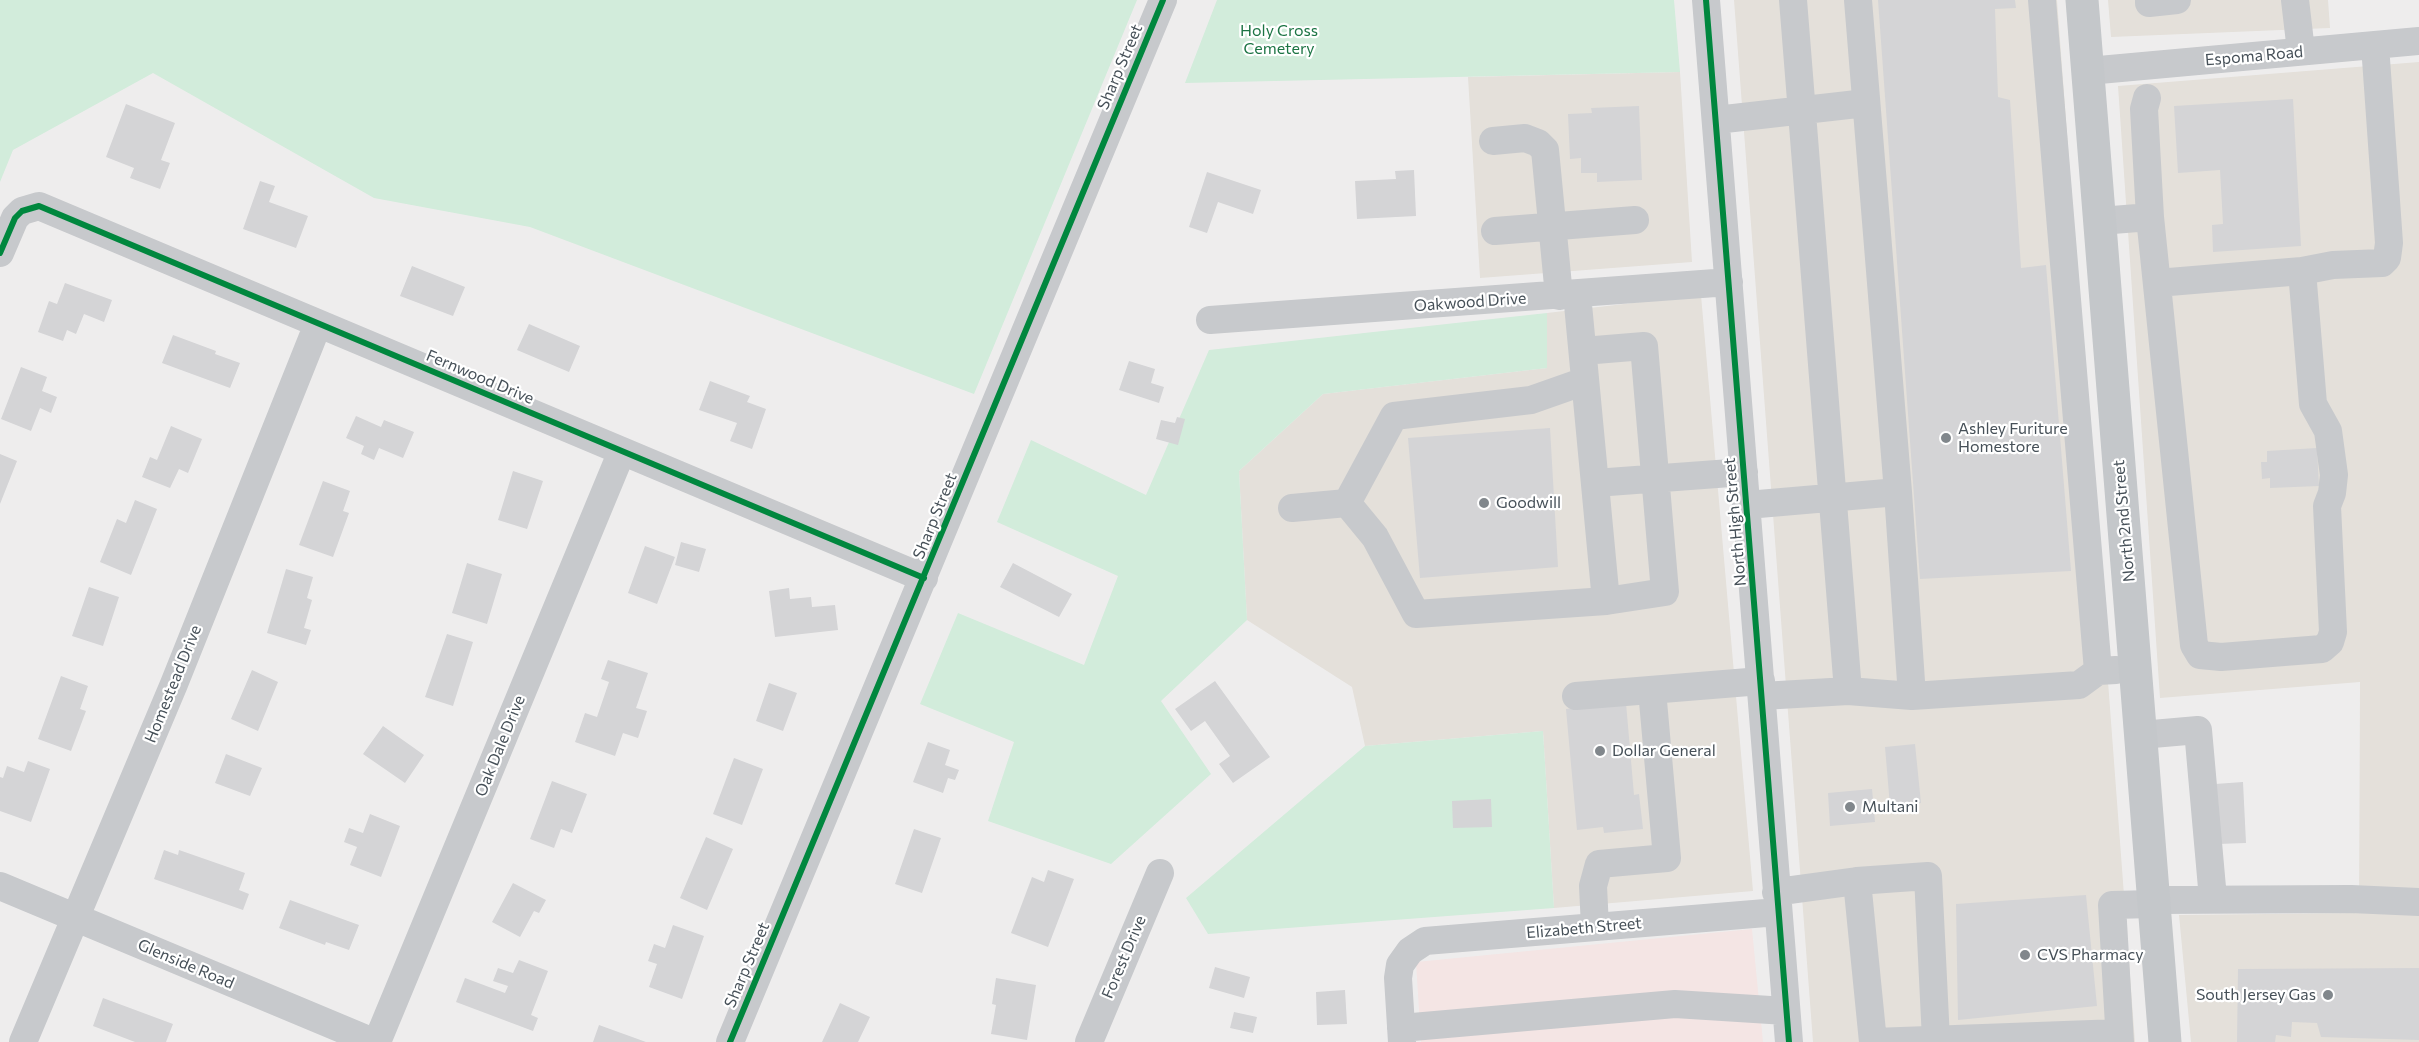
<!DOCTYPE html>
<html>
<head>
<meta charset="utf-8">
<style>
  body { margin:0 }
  canvas { display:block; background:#eeeded }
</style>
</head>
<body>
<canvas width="2419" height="1042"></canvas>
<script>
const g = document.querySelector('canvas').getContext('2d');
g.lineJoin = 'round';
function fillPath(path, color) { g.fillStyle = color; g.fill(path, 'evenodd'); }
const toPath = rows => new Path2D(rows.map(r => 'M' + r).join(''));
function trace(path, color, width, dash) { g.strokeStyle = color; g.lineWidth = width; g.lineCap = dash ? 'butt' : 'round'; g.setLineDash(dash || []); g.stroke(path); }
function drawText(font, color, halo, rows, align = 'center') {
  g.font = font + ' Commissioner,sans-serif'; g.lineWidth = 4.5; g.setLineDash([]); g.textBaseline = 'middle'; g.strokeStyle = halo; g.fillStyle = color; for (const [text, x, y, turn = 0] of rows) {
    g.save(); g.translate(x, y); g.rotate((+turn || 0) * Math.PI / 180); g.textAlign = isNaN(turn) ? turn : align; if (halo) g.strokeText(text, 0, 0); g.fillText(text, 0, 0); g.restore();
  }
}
const commercial = toPath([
  [1734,0,2057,0,2135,1042,1813,1042],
  [2108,0,2328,0,2330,28,2111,37],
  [2419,62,2419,1042,2191,1042,2179,915,2359,913,2360,682,2160,698,2118,86],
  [1680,72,1692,262,1480,278,1468,77],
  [1701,295,1753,891,1554,908,1543,731,1365,746,1352,687,1247,620,1239,471,1323,394,1547,368,1547,313]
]);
const medical = toPath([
  [1752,929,1763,1042,1421,1042,1416,962]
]);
const green = toPath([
  [0,0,1137,0,974,394,530,227,374,198,153,73,13,150,0,182],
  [1217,0,1674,0,1680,72,1185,83],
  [1547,313,1547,368,1323,394,1239,471,1247,620,1161,701,1211,774,1111,864,988,821,1014,742,920,704,958,613,1084,665,1118,576,997,522,1031,440,1146,495,1209,350],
  [1543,731,1554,908,1208,934,1186,898,1365,746]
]);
const building = toPath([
  [1878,0,2015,0,2016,8,1995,9,1998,97,2010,100,2021,268,2046,265,2071,571,1920,579],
  [2293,99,2301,246,2213,252,2212,225,2223,224,2220,170,2178,173,2174,106],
  [126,104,175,123,161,160,170,163,160,189,130,178,134,168,106,157],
  [1639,106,1642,180,1597,182,1597,173,1581,173,1581,158,1570,159,1568,114,1592,113,1591,108],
  [1414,170,1416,216,1357,219,1355,181,1396,179,1395,171],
  [1207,172,1261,190,1253,214,1218,202,1207,233,1189,227],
  [260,181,275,186,269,202,308,216,296,248,243,229],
  [412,266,465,287,453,316,400,296],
  [65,283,112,300,104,322,84,314,76,334,67,330,63,341,38,332,49,301,57,304],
  [529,324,580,346,569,372,517,350],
  [173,335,216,351,215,354,240,363,230,388,162,363],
  [1129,361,1155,369,1151,383,1164,387,1159,403,1119,390],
  [21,367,47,377,42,391,57,397,51,413,40,408,31,431,1,419],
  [710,381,750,396,747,402,766,409,752,449,730,441,737,423,699,410],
  [356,416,381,427,384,420,414,432,403,458,379,448,374,460,361,454,364,446,346,438],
  [1177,417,1185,419,1178,445,1156,439,1161,420,1175,423],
  [171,426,202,439,188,473,179,469,170,488,142,477,150,457,157,460],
  [1550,428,1558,567,1420,578,1408,438],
  [2317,448,2319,486,2270,488,2270,478,2262,479,2261,462,2267,462,2267,451],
  [0,454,17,461,0,504],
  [513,471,543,481,527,529,498,520],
  [323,481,350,491,343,511,349,513,333,557,299,545],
  [135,500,157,509,131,575,100,562,117,519,126,523],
  [681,542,706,549,699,572,675,565],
  [645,546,675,557,657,604,628,593],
  [467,563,502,574,487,624,452,613],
  [1013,563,1072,594,1059,617,1000,587],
  [286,569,313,577,307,598,312,600,304,628,311,630,306,645,267,633],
  [89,587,119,597,103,646,72,636],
  [789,588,790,599,811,597,812,607,835,605,838,630,775,637,769,591],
  [447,634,473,642,453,706,425,697],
  [608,660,648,673,636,708,647,711,638,738,623,733,615,756,575,742,585,713,597,717,609,682,601,679],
  [252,670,278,682,258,731,231,719],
  [61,676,88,686,80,709,86,711,71,751,38,739],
  [1215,681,1270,757,1233,783,1219,764,1230,756,1205,721,1191,731,1175,709],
  [769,683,797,693,783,731,756,721],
  [1626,703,1634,795,1639,794,1643,829,1604,833,1603,827,1577,830,1566,709],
  [383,726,424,755,405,783,363,754],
  [928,742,950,750,945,765,959,770,955,780,948,778,943,793,913,782],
  [1915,744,1921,803,1890,806,1885,747],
  [226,754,262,768,250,796,215,783],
  [734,758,763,769,742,825,713,814],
  [28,761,50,769,31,822,0,811,0,777,3,778,7,766,24,772],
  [552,781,587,794,572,833,561,829,554,848,530,839],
  [2243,782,2246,843,2218,844,2215,784],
  [1872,789,1875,822,1830,826,1828,793],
  [1491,799,1492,827,1453,828,1452,801],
  [370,814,400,826,381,877,350,865,357,847,344,842,349,828,363,833],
  [914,829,941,838,922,893,895,884],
  [706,837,733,849,707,910,680,898],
  [164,850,178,855,179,850,245,873,239,890,249,894,243,910,154,879],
  [1048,870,1074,879,1048,947,1011,933,1032,877,1044,882],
  [513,883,546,900,539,913,534,911,520,937,492,922],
  [2086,895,2097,1006,1958,1020,1956,904],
  [290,900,359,925,349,950,326,942,325,945,279,928],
  [673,925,704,936,682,999,649,987,657,964,648,961,654,944,665,948],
  [519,960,548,971,531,1015,538,1018,533,1031,456,1002,465,978,505,993,508,986,493,981,498,968,513,973],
  [1215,967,1250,977,1244,998,1209,988],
  [2419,968,2419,1040,2321,1037,2317,1023,2292,1022,2291,1037,2276,1035,2275,1042,2237,1042,2238,969],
  [996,978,1036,985,1027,1040,991,1034,996,1005,992,1004],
  [1345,990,1347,1024,1317,1025,1316,992],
  [103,998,173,1024,166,1042,135,1042,93,1026],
  [840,1003,870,1017,858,1042,822,1042],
  [1234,1012,1257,1017,1253,1033,1230,1028],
  [599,1025,646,1042,593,1042]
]);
const minor = toPath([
  [1706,0,1789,1042],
  [1793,0,1848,691],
  [1858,0,1898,492,1912,696],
  [2042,0,2098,671],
  [2149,0,2149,3,2177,0],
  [2295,0,2301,51],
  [2088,71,2419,41],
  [1716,120,1866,103],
  [1493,141,1525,138,1538,143,1545,150,1559,296],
  [2150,217,2194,645,2200,655,2221,657,2322,649,2330,642,2333,632,2327,506,2332,493,2334,475,2328,431,2313,404,2302,271,2333,265,2382,263,2387,258,2389,243,2375,45],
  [2100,221,2150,217,2144,109,2147,98],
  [1495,231,1635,220],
  [0,253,15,218,22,211,39,206,924,578],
  [2157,283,2302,271],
  [1577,294,1606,601,1416,614,1375,537,1347,503,1394,416,1531,400,1585,381],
  [1210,320,1729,282],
  [1583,351,1644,346,1665,592,1606,601],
  [1595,483,1744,472],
  [1747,505,1898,492],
  [1292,508,1347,503],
  [1576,696,1761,681],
  [1762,696,1848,691,1912,696,2079,685,2098,671,2116,670],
  [2141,735,2198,730,2213,899],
  [0,886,373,1042],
  [1776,892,1857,881],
  [2154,900,2351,899,2419,902],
  [1595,927,1593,886,1599,864,1667,858,1652,690],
  [1401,1028,1675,1004,1786,1011],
  [23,1042,174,684,318,324],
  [377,1042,622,451],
  [730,1042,1163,0],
  [1089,1042,1160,873],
  [1402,1042,1398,978,1400,965,1410,951,1425,941,1778,912],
  [1873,1042,1857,881,1928,876,1936,1040],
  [1874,1042,2119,1033],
  [2120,1042,2112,905,2154,904]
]);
const major = toPath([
  [2082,0,2165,1042]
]);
const cycleway = toPath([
  [1706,0,1789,1042],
  [0,253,15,218,22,211,39,206,924,578],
  [730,1042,1163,0]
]);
const markers = [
  [1946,438,6,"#81878c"],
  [1484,503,6,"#81878c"],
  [1600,751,6,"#81878c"],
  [1850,807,6,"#81878c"],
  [2025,955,6,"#81878c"],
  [2328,995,6,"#81878c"]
];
const parkNames = [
  ["Holy Cross",1279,31],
  ["Cemetery",1279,49]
];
const streetNames = [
  ["Espoma Road",2254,56,-5],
  ["Sharp Street",1120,67,-67],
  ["Oakwood Drive",1470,302,-4],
  ["Fernwood Drive",480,377,23],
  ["Sharp Street",935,516,-68],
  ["North 2nd Street",2124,521,-95],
  ["North High Street",1735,522,-95],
  ["Homestead Drive",173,684,-68],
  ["Oak Dale Drive",500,746,-68],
  ["Elizabeth Street",1584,928,-5],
  ["Forest Drive",1124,957,-67],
  ["Glenside Road",186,964,23],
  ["Sharp Street",747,965,-67]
];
const poiNames = [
  ["Ashley Furiture",1958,429],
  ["Homestore",1958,447],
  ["Goodwill",1496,503],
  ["Dollar General",1612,751],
  ["Multani",1862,807],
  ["CVS Pharmacy",2037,955],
  ["South Jersey Gas",2316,995,"right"]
];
fillPath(commercial, '#e4e0da');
fillPath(medical, '#f4e5e4');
fillPath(green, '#d2ecdb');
fillPath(building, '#d4d4d6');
trace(minor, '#c7c9cc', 28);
trace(major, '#c4c7ca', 33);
trace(cycleway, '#00873e', 6);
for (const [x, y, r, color] of markers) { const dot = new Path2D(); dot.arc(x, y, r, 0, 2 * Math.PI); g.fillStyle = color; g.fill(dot); trace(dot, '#fff', 2); }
drawText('16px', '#1c7444', '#fff', parkNames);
drawText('16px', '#465058', '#fff', streetNames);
drawText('16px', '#465058', '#fff', poiNames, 'left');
</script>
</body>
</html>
